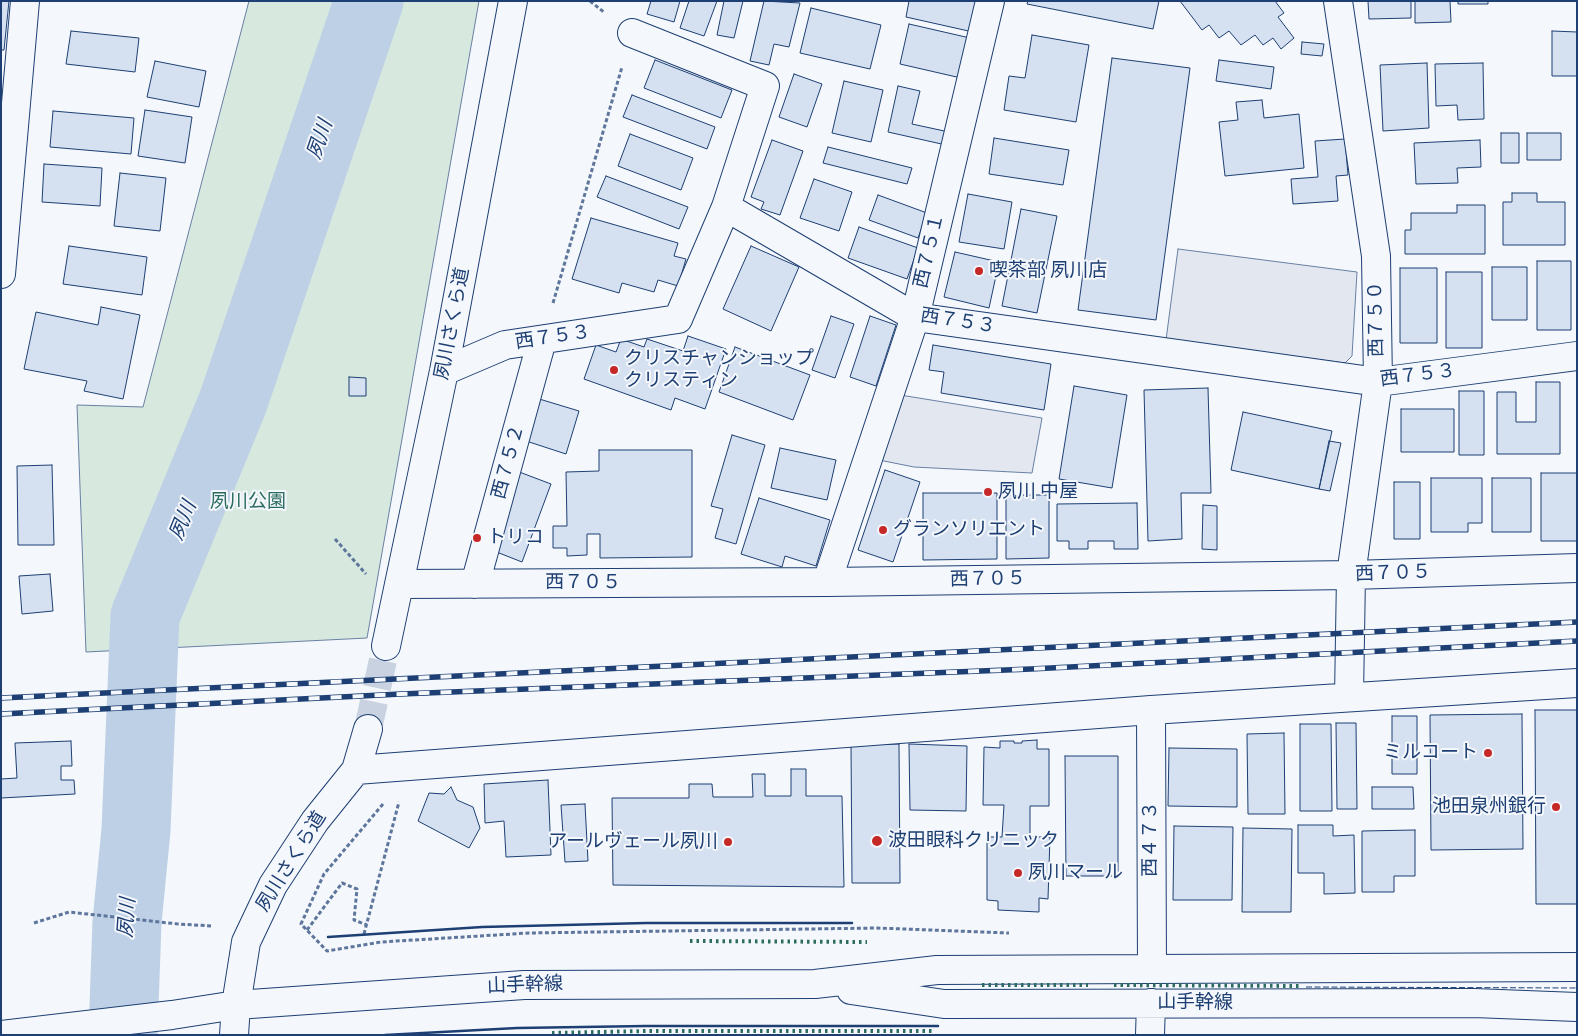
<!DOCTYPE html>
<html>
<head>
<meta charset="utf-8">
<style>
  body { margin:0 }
  #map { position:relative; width:1578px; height:1036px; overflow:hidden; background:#f4f7fb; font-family:"Titillium Web",sans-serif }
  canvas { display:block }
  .frame { position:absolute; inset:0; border:2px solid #1d3f73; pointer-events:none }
</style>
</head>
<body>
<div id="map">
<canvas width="1578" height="1036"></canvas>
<div class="frame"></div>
</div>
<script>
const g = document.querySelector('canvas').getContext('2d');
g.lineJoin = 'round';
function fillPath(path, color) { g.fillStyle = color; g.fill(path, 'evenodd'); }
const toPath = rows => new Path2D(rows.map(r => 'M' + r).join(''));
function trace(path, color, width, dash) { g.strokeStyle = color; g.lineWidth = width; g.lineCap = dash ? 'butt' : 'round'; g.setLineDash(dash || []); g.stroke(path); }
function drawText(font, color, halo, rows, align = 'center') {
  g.font = font + ' "Titillium Web","Noto Sans JP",sans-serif'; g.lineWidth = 4; g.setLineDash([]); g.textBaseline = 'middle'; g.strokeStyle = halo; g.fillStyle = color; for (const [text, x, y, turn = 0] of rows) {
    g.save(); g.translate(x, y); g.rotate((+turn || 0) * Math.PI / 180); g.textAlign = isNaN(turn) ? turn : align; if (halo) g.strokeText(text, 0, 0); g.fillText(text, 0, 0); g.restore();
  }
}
const green = toPath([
  [249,1,479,1,367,638,86,652,77,405,143,407,249,1]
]);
const parking = toPath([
  [1178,249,1357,272,1352,356,1345,363,1166,340,1178,249],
  [900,395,1042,418,1032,473,914,467,879,460,900,395]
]);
const river = toPath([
  [123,1035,127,922,136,830,145,616,233,402,369,1]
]);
const building = toPath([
  [1,1,9,1,4,50,1,50,1,1],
  [651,1,680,1,674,22,647,14,651,1],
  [689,1,717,1,704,36,680,28,689,1],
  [724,1,743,1,734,38,717,35,724,1],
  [764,1,800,3,789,47,774,44,769,65,750,61,764,1],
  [909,1,980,1,973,32,906,17,909,1],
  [1028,1,1159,1,1153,29,1027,4,1028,1],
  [1180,1,1275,1,1284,13,1278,17,1294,38,1281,49,1273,38,1263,45,1255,35,1241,45,1229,31,1219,38,1209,25,1202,30,1180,1],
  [1368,1,1411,1,1411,18,1369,19,1368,1],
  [1415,1,1450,1,1451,22,1415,23,1415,1],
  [1458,1,1488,1,1488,4,1458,4,1458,1],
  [811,8,881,25,870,69,800,53,811,8],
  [909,24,970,38,961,78,900,64,909,24],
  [71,31,139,38,135,72,66,64,71,31],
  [1552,31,1577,32,1577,76,1552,76,1552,31],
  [1032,35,1089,45,1076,122,1004,110,1009,76,1025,78,1032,35],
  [1302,42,1324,44,1322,56,1301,54,1302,42],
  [1112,58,1190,68,1156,320,1078,310,1112,58],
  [655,60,732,90,721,118,644,88,655,60],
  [1219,60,1274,67,1271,89,1216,81,1219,60],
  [155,61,206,71,199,107,147,97,155,61],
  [1427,63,1429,128,1383,131,1380,65,1427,63],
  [1483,63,1484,119,1458,120,1457,105,1436,106,1435,64,1483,63],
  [794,74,822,84,807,127,779,117,794,74],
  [844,81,883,90,871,142,832,133,844,81],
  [898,86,920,91,912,124,949,132,946,145,888,132,898,86],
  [632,95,715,127,707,149,623,117,632,95],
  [1262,100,1264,118,1299,114,1304,168,1225,176,1219,122,1238,120,1236,102,1262,100],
  [145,110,192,117,185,163,138,156,145,110],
  [53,111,134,118,131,154,50,147,53,111],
  [1501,133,1519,133,1519,163,1501,163,1501,133],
  [1527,133,1561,133,1561,160,1527,160,1527,133],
  [630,134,693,158,681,190,618,166,630,134],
  [994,138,1069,150,1063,185,989,174,994,138],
  [1345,139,1348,175,1336,176,1338,201,1293,204,1291,179,1318,177,1315,141,1345,139],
  [772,140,803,151,780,215,761,209,764,202,751,197,772,140],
  [1480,140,1481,167,1457,168,1458,183,1416,184,1414,143,1480,140],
  [828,147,912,168,907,184,823,163,828,147],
  [44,164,102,168,100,206,42,202,44,164],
  [120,173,166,178,160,231,114,226,120,173],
  [606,176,688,207,679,229,597,197,606,176],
  [814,179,852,192,839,231,800,218,814,179],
  [1512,193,1537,193,1537,202,1565,202,1565,245,1503,245,1503,202,1512,202,1512,193],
  [968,194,1012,202,1004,249,959,242,968,194],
  [878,195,927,213,918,238,869,220,878,195],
  [1457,205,1485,205,1485,254,1405,254,1405,230,1411,230,1411,213,1457,213,1457,205],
  [1021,209,1057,216,1037,313,1002,306,1021,209],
  [591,218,678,243,674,256,686,259,678,286,658,280,654,292,622,283,619,293,572,279,591,218],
  [859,227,918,248,907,279,848,258,859,227],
  [69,246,147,257,142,295,63,284,69,246],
  [751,246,799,267,771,331,723,309,751,246],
  [955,252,999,262,989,308,944,297,955,252],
  [1537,261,1571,261,1571,330,1537,330,1537,261],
  [1492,267,1527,267,1527,320,1492,320,1492,267],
  [1400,268,1437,268,1437,343,1400,343,1400,268],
  [1446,272,1482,272,1482,348,1446,348,1446,272],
  [101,307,140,315,123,399,84,391,87,381,24,369,36,312,98,325,101,307],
  [831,316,854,324,835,378,812,370,831,316],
  [870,316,896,325,876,386,850,377,870,316],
  [688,336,726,349,705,409,675,398,671,410,584,379,596,345,616,352,621,339,644,347,647,339,683,351,688,336],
  [933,345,1051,364,1044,410,941,393,944,372,929,370,933,345],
  [735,347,810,375,793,420,719,392,735,347],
  [349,377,366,378,366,396,349,396,349,377],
  [1536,382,1560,382,1560,454,1497,454,1497,392,1516,392,1516,422,1536,422,1536,382],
  [1074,386,1127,395,1112,488,1059,479,1074,386],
  [1208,388,1211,493,1181,493,1182,539,1148,541,1144,390,1208,388],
  [1459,391,1484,391,1484,455,1459,455,1459,391],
  [536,398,579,411,566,454,523,440,536,398],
  [1401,409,1454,409,1454,452,1401,452,1401,409],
  [1243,412,1332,431,1319,489,1231,470,1243,412],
  [732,435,765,445,736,544,715,538,723,509,711,506,732,435],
  [1329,441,1341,443,1330,491,1319,489,1329,441],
  [780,448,836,460,827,500,771,488,780,448],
  [599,450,692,450,692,557,600,558,600,534,587,534,587,555,567,556,567,548,553,548,553,526,567,526,566,472,599,471,599,450],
  [52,465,54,545,18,545,17,466,52,465],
  [514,470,551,484,522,562,494,551,514,470],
  [885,470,920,482,893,562,858,550,885,470],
  [1541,473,1577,473,1577,541,1541,541,1541,473],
  [1431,478,1482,478,1482,523,1468,523,1468,532,1431,532,1431,478],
  [1492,478,1531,478,1531,532,1492,532,1492,478],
  [1394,482,1420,482,1420,539,1394,539,1394,482],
  [923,493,997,493,997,559,923,560,923,493],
  [1006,495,1049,495,1049,558,1006,559,1006,495],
  [759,498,830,520,816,566,785,556,782,567,741,554,759,498],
  [1137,503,1138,549,1114,549,1114,541,1088,541,1088,549,1069,549,1069,541,1057,541,1057,504,1137,503],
  [1203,505,1217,506,1217,550,1202,549,1203,505],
  [50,574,53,611,22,614,19,576,50,574],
  [1535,710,1577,710,1577,904,1536,904,1535,710],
  [1522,714,1523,849,1431,850,1430,715,1522,714],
  [1392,716,1417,716,1417,774,1392,774,1392,716],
  [1336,723,1356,723,1357,809,1337,809,1336,723],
  [1300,724,1331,724,1332,811,1300,811,1300,724],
  [1284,733,1285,814,1248,814,1247,734,1284,733],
  [1037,740,1037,749,1049,749,1049,806,1030,806,1030,837,1050,837,1048,899,1039,898,1039,912,998,910,998,901,987,900,987,837,1002,837,1004,805,983,805,984,747,1000,748,1000,741,1014,741,1014,743,1022,743,1022,741,1037,740],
  [71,741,72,766,61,766,61,780,74,780,75,794,1,798,1,779,17,778,15,743,71,741],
  [899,744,900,883,852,883,851,745,899,744],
  [909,744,967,746,966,811,910,810,909,744],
  [1169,748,1237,749,1237,807,1168,806,1169,748],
  [1065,756,1118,756,1118,876,1066,876,1065,756],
  [791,769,806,769,806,796,842,796,844,887,613,885,612,798,689,798,689,784,712,784,713,797,753,797,752,774,765,774,765,796,791,796,791,769],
  [548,780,551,855,506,857,504,821,485,823,484,784,548,780],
  [451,787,457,800,473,807,480,828,469,848,418,821,429,793,444,794,451,787],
  [1372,787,1413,787,1414,809,1372,809,1372,787],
  [585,804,588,861,565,862,561,805,585,804],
  [1298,825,1333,825,1333,836,1354,835,1355,893,1324,894,1324,873,1298,873,1298,825],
  [1174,826,1233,827,1232,900,1173,900,1174,826],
  [1243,828,1292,829,1291,912,1242,912,1243,828],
  [1415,830,1415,876,1394,876,1394,892,1362,892,1362,831,1415,830]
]);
const minorTunnel = toPath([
  [368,729,386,646]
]);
const path = toPath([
  [590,1,605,13],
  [553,303,622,67],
  [335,539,366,574],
  [383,804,324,874,301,924,327,951,381,942,529,933,877,928,1009,933],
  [34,923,69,912,178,924,211,926],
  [307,930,342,883,357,889,354,920,367,925],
  [364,934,399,802]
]);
const minor = toPath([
  [1338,1,1376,256,1378,382,1351,575,1349,697],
  [632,33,765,86,726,207],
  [1,274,25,1],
  [444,371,505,345,678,319,726,207,915,317,1378,382,1577,356],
  [827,582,915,317,990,1],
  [400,584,827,582,1351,575,1577,568],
  [475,584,542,340],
  [386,646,444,371,513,1],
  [1151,710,1152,969],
  [356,770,1151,710,1577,683],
  [851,990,944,1004,1474,1003,1577,1007],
  [1,1035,172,1015,236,1005,524,985,815,984,937,970,1577,967],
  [234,1035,236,1005,246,942,273,885,315,821,356,770,368,729],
  [1150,1035,1151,1003]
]);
const rail = toPath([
  [1,698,1577,622],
  [1,714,401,694,1031,669,1577,641]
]);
const hedge = toPath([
  [690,941,867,942],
  [982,985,1088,985],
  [1114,985,1302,986],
  [552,1033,646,1031,933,1031]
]);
const fence = toPath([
  [1306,987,1577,988]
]);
const wall = toPath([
  [328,937,482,927,646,923,852,923],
  [385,1035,517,1028,646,1026,938,1026]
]);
const markers = [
  [979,271,5,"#c62828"],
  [614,370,5,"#c62828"],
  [988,492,5,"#c62828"],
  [883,530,5,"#c62828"],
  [477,538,5,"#c62828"],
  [1488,753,5,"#c62828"],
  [1556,807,5,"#c62828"],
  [877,841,6,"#c62828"],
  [728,842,5,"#c62828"],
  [1018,873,5,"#c62828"]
];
const streetNames = [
  ["西７５１",930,251,-77],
  ["西７５０",1377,319,-91],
  ["西７５３",958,322,9],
  ["夙川さくら道",453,324,-79],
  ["西７５３",553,338,-8],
  ["西７５３",1418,376,-7],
  ["西７５２",509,462,-75],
  ["西７０５",1393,574,-2],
  ["西７０５",988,580,-1],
  ["西７０５",583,583],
  ["西４７３",1151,839,-90],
  ["夙川さくら道",292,862,-58],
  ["山手幹線",525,986,-2],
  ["山手幹線",1195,1003]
];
const poiNames = [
  ["喫茶部 夙川店",989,271],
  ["クリスチャンショップ",624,359],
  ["クリスティン",624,381],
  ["夙川 中屋",998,492],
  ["グランソリエント",893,530],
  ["トリコ",487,538],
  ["ミルコート",1478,753,"right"],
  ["池田泉州銀行",1546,807,"right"],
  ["波田眼科クリニック",888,841],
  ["アールヴェール夙川",718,842,"right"],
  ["夙川マール",1028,873]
];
const parkNames = [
  ["夙川公園",248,502]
];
const waterNames = [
  ["夙川",321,140,-71],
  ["夙川",184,521,-68],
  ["夙川",128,918,-86]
];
fillPath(green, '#d7e8df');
trace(green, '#687fa3', 1);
fillPath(parking, '#e3e8f0');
trace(parking, '#687fa3', 1);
trace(river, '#bed0e5', 69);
fillPath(building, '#d5e0f0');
trace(building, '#1d3f73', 1);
trace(minorTunnel, '#c9d2e0', 28, [28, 14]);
trace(minor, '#1d3f73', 30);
trace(path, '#5e769c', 3, [4, 2.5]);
trace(minor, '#f4f7fb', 28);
trace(rail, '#1d3f73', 5.5);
trace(rail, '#f4f7fb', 4, [11]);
trace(hedge, '#2c6c60', 4, [2.5, 4]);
trace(fence, '#1d3f73', 1, [6, 2.5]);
trace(wall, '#1d3f73', 2.5);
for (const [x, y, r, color] of markers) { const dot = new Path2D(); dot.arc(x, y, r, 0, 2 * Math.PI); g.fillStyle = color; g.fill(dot); trace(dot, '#f4f7fb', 2); }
drawText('19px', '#1d3f73', '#f4f7fb', streetNames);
drawText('19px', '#1d3f73', '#f4f7fb', poiNames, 'left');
drawText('19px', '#2c6c60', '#f4f7fb', parkNames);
drawText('italic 20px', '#1d3f73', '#f4f7fb', waterNames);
</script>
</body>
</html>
